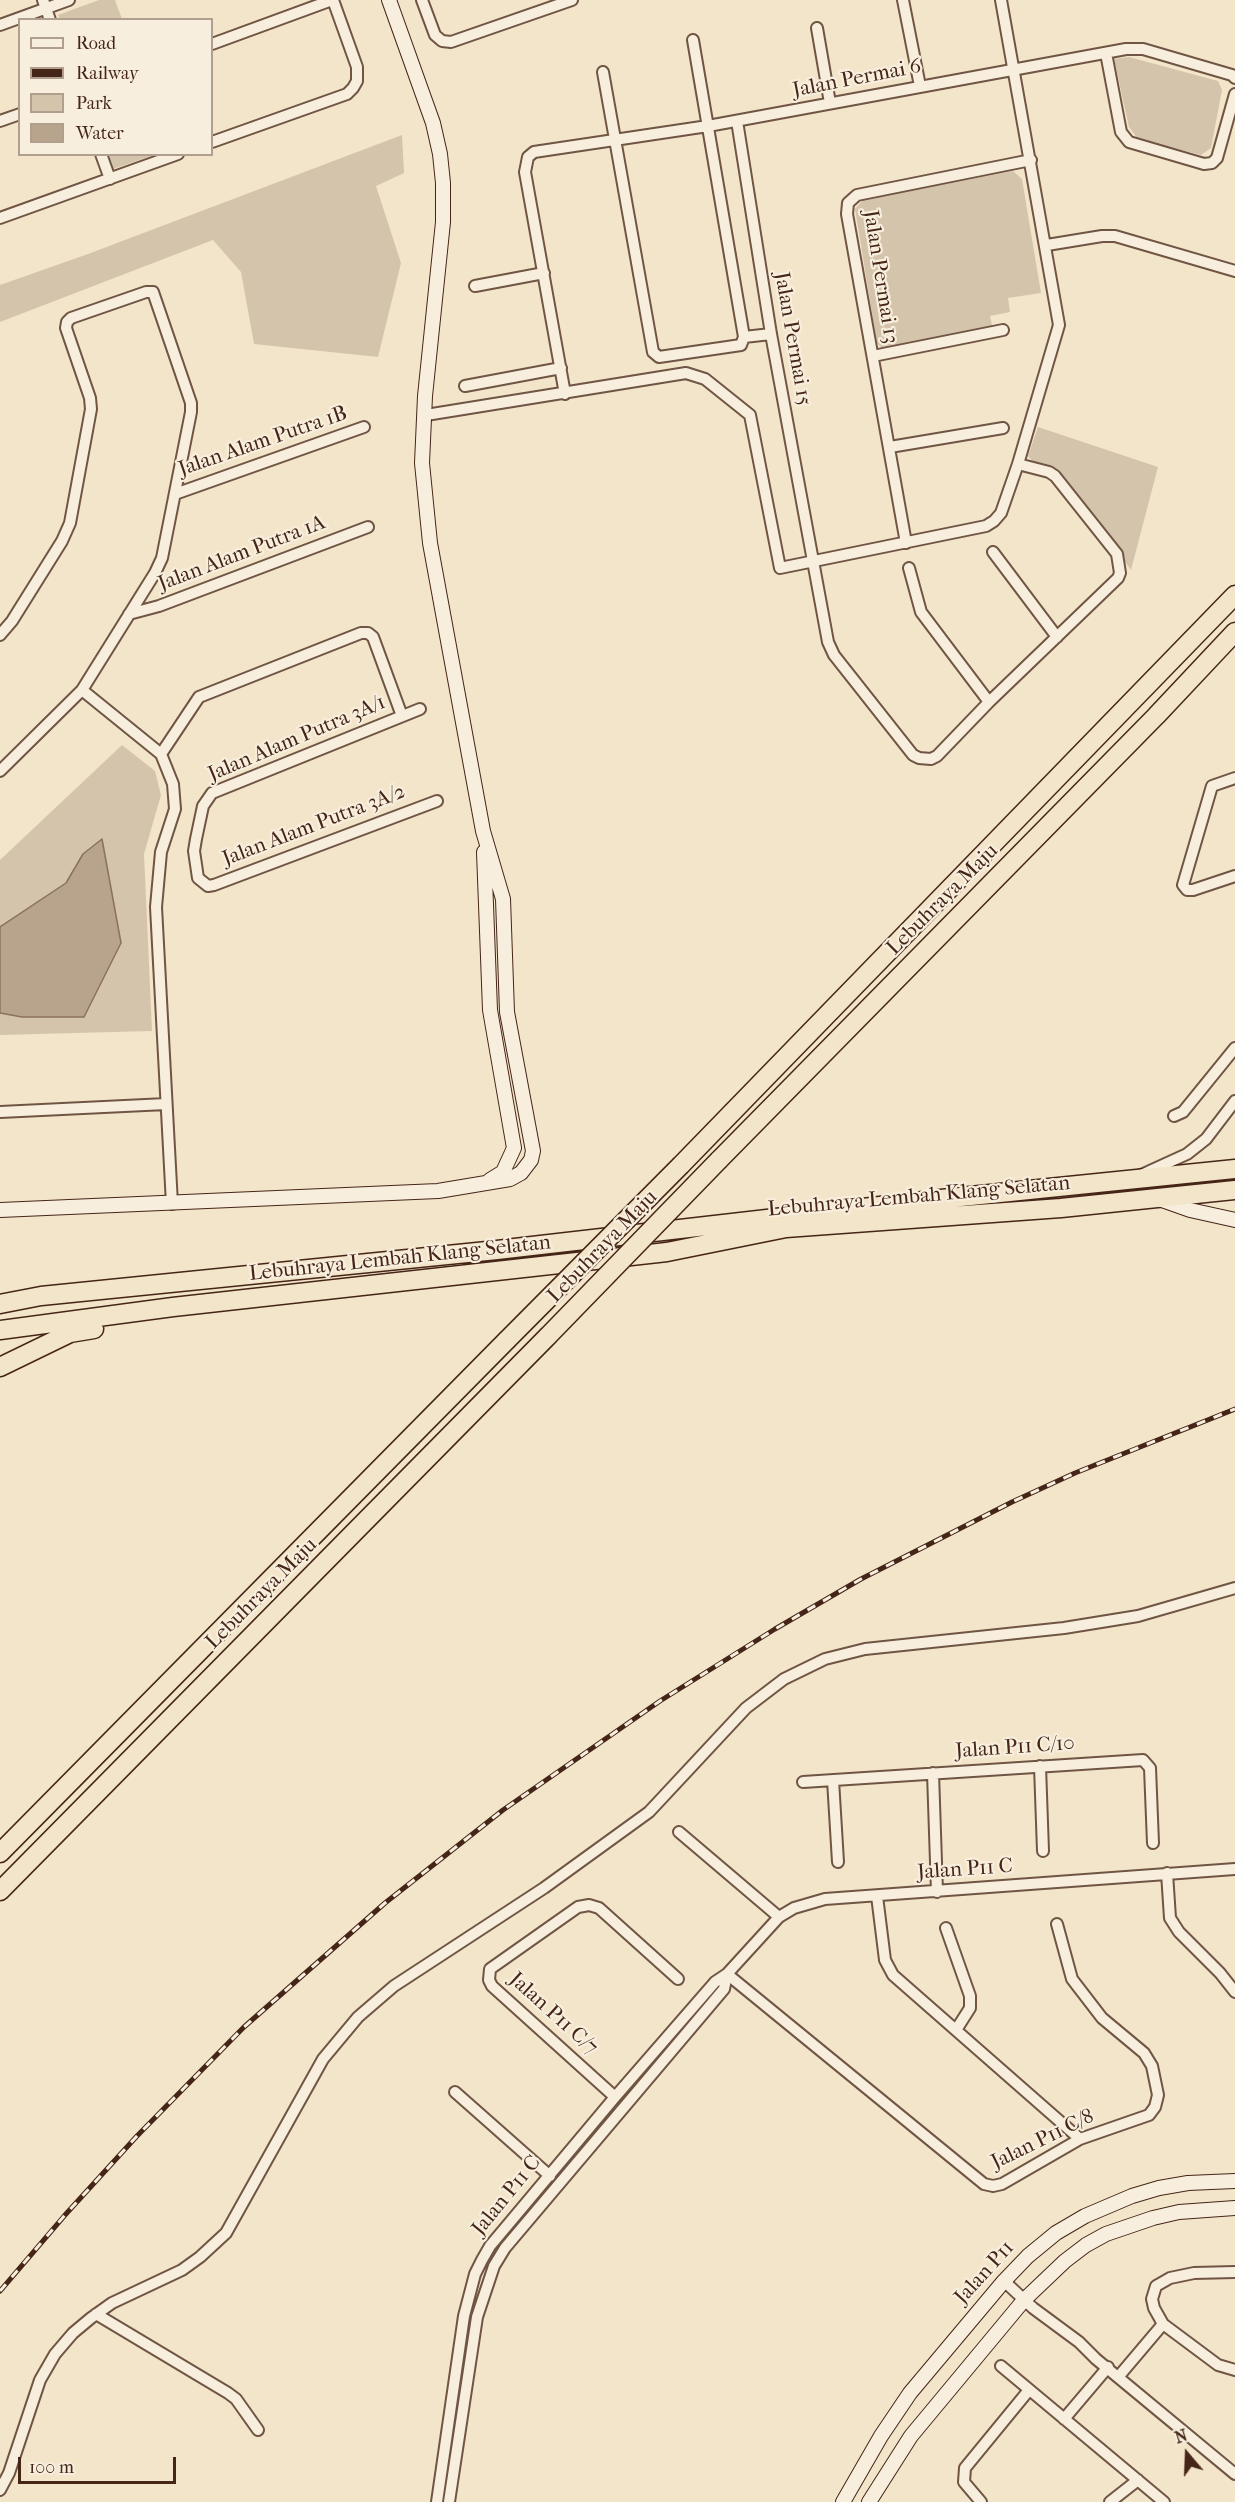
<!DOCTYPE html>
<html>
<head>
<meta charset="utf-8">
<style>
  body { margin:0 }
  #map { position:relative; width:1235px; height:2502px; overflow:hidden; background:#f3e5ca; font-family:"IM FELL French Canon",serif }
  canvas { display:block }
  .legend { position:absolute; left:18px; top:18px; width:195px; height:138px; box-sizing:border-box; background:#f7eedd; border:2px solid #b09e8e; margin:0; padding:8px 10px; list-style:none; font-size:18px; color:#452517 }
  .legend li { display:flex; align-items:center; gap:12px; height:30px }
  .legend b { width:30px; border:2px solid #b09e8e }
  .north { position:absolute; left:1157px; top:2424px; width:60px; height:60px; -webkit-text-stroke:4px #f7eedd; paint-order:stroke; rotate:341deg; font-size:16px; font-weight:700; line-height:24px; text-align:center; color:#452517 }
  .north::after { content:''; display:block; margin:auto; width:21px; height:27px; background:#452517; clip-path:polygon(50% 0,100% 100%,50% 72%,0 100%) }
  .scale { position:absolute; left:18px; top:2457px; width:158px; height:27px; box-sizing:border-box; border:3px solid #452517; border-top:0; padding-left:8px; font-size:18px; line-height:21px; white-space:nowrap; color:#452517; -webkit-text-stroke:4px #f7eedd; paint-order:stroke }
</style>
</head>
<body>
<div id="map">
<canvas width="1235" height="2502"></canvas>
<ul class="legend">
<li><b style="height:8px;background:#f7eedd"></b>Road</li>
<li><b style="height:8px;background:#452517"></b>Railway</li>
<li><b style="height:16px;background:#d5c4ac"></b>Park</li>
<li><b style="height:16px;background:#b8a48d"></b>Water</li>
</ul>
<div class="north">N</div>
<div class="scale">100 m</div>
</div>
<script>
const g = document.querySelector('canvas').getContext('2d');
g.lineJoin = 'round';
function fillPath(path, color) { g.fillStyle = color; g.fill(path, 'evenodd'); }
const toPath = rows => new Path2D(rows.map(r => 'M' + r).join(''));
function trace(path, color, width, dash) { g.strokeStyle = color; g.lineWidth = width; g.lineCap = dash ? 'butt' : 'round'; g.setLineDash(dash || []); g.stroke(path); }
function drawText(font, color, halo, rows, align = 'center') {
  g.font = font + ' "IM FELL French Canon",serif'; g.lineWidth = 4.5; g.setLineDash([]); g.textBaseline = 'middle'; g.strokeStyle = halo; g.fillStyle = color; for (const [text, x, y, turn = 0] of rows) {
    g.save(); g.translate(x, y); g.rotate((+turn || 0) * Math.PI / 180); g.textAlign = isNaN(turn) ? turn : align; if (halo) g.strokeText(text, 0, 0); g.fillText(text, 0, 0); g.restore();
  }
}
const green = toPath([
  [99,0,115,0,122,19,60,19,58,15],
  [1129,57,1218,81,1222,90,1211,148,1201,155,1138,139,1129,127,1114,59],
  [402,135,404,173,376,186,401,263,378,357,254,344,241,272,213,240,0,322,0,285,88,254],
  [108,155,108,154,154,155,113,169],
  [1013,171,1022,179,1041,293,1008,298,1010,312,990,316,993,330,883,349,877,343,855,209,863,200],
  [1038,427,1158,467,1131,570,1056,468,1035,464,1028,456],
  [122,745,155,771,161,795,144,854,152,1031,0,1035,0,860]
]);
const water = toPath([
  [102,839,121,943,84,1017,22,1017,0,1013,0,927,66,883,83,854,102,839]
]);
const street = toPath([
  [43,0,50,20],
  [422,0,435,35,442,41,451,42,572,0],
  [903,0,920,86],
  [0,25,69,0],
  [817,28,830,103],
  [693,40,744,337,771,334],
  [212,44,332,0],
  [1106,53,1121,132,1129,142,1204,164,1212,163,1217,158,1235,94],
  [603,72,653,352,659,357,741,345,744,337],
  [0,121,20,114],
  [737,121,771,334,828,642,834,655,913,755,919,758,931,759,937,756,989,702,1118,578,1120,573,1117,554,1055,476,1049,472,1018,464],
  [212,142,347,94,353,88,357,81,357,67,333,0],
  [101,154,110,179],
  [0,218,178,154],
  [1047,245,1102,236,1115,236,1235,271],
  [475,286,544,273],
  [873,356,1003,330],
  [465,386,561,368],
  [565,394,525,172,528,157,534,152,708,126,1126,49,1143,49,1232,75,1235,78],
  [426,415,686,373,705,379,750,415,780,568,986,526,994,521,1001,513,1018,464,1059,325,1001,0],
  [890,447,1003,428],
  [175,494,364,427],
  [906,543,847,214,848,203,857,195,1031,160],
  [993,552,1057,637],
  [909,568,921,612,989,702],
  [129,614,159,606,368,527],
  [0,635,12,621,62,541,70,523,91,409,90,398,66,328,67,322,71,318,146,292,153,292,191,403,191,412,162,558,155,573,82,690,0,771],
  [82,690,161,754,173,784,175,809,161,852,156,907,172,1204],
  [420,709,212,793,203,806,196,839,194,851,198,878,208,886,214,885,437,801],
  [161,754,199,697,361,633,368,633,373,637,402,716],
  [1235,778,1212,786,1183,885,1187,890,1193,890,1235,876],
  [0,1112,166,1104],
  [1174,1116,1183,1112,1235,1048],
  [1141,1175,1187,1154,1206,1139,1235,1101],
  [1040,1766,1043,1851],
  [933,1773,937,1892],
  [833,1780,838,1862],
  [803,1782,1143,1760,1150,1768,1153,1843],
  [679,1832,779,1917],
  [1167,1873,1170,1918,1179,1932,1220,1973,1235,1992],
  [877,1896,885,1960,893,1975,1080,2139],
  [946,1928,970,1996,970,2008,956,2030],
  [727,1974,984,2184,993,2186,1002,2184,1080,2139,1149,2115,1155,2107,1158,2095,1152,2066,1144,2053,1102,2018,1072,1979,1057,1924],
  [455,2092,550,2176],
  [615,2097,492,1986,489,1980,490,1969,578,1907,589,1905,599,1908,678,1979],
  [1004,2281,1033,2308,1079,2342,1096,2359,1235,2474],
  [96,2314,228,2393,236,2399,258,2430],
  [1163,2324,1218,2365,1235,2370],
  [1001,2366,1164,2502],
  [1119,2376,1163,2324,1154,2308,1152,2299,1156,2286,1170,2278,1194,2273,1235,2272],
  [1064,2419,1108,2367],
  [0,2490,9,2473,40,2380,55,2354,73,2333,91,2318,112,2303,182,2270,200,2257,226,2233,323,2059,358,2017,394,1986,544,1888,649,1812,746,1708,784,1679,825,1659,865,1649,1064,1628,1138,1616,1235,1588],
  [437,2502,464,2316,475,2274,482,2260,490,2246,615,2097,715,1982,727,1974,779,1917,794,1908,825,1899,1235,1869],
  [449,2502,477,2317,494,2266,505,2248,724,1989,727,1974],
  [981,2502,964,2482,965,2468,1029,2390],
  [1110,2502,1138,2480]
]);
const secondary = toPath([
  [484,852,490,1010,514,1148,503,1172,490,1180],
  [1159,1199,1190,1210,1235,1220],
  [0,1210,438,1191,510,1179,521,1173,531,1160,533,1151,507,1012,503,899,483,831,430,543,422,463,425,396,443,222,443,183,440,154,433,123,389,0],
  [843,2502,881,2436,910,2393,1004,2281,1028,2256,1056,2233,1085,2216,1132,2196,1159,2188,1188,2183,1235,2181],
  [869,2502,911,2436,1024,2300,1065,2261,1086,2245,1106,2234,1153,2218,1179,2212,1235,2208]
]);
const highway = toPath([
  [719,1160,1156,716,1235,632],
  [681,1165,1235,595],
  [0,1304,41,1296,497,1250,941,1199,1235,1169],
  [0,1330,173,1307,667,1252,786,1228,1061,1208,1235,1190],
  [0,1367,70,1333,94,1329],
  [0,1853,507,1340],
  [0,1891,548,1336]
]);
const rail = toPath([
  [0,2291,65,2215,137,2136,244,2027,385,1903,503,1810,660,1701,775,1629,861,1579,1012,1502,1075,1473,1235,1409]
]);
const highwayBridge = toPath([
  [548,1336,719,1160],
  [507,1340,681,1165]
]);
const streetNames = [
  ["Jalan Permai 6",857,79,-11],
  ["Jalan Permai 13",880,277,81],
  ["Jalan Permai 15",792,339,80],
  ["Jalan Alam Putra 1B",263,442,-19],
  ["Jalan Alam Putra 1A",242,554,-21],
  ["Jalan Alam Putra 3A/1",297,739,-23],
  ["Jalan Alam Putra 3A/2",314,826,-21],
  ["Lebuhraya Maju",943,900,-45],
  ["Lebuhraya Lembah Klang Selatan",919,1197,-5],
  ["Lebuhraya Maju",603,1247,-46],
  ["Lebuhraya Lembah Klang Selatan",400,1259,-6],
  ["Lebuhraya Maju",262,1594,-45],
  ["Jalan P11 C/10",1015,1748,-4],
  ["Jalan P11 C",965,1870,-4],
  ["Jalan P11 C/7",553,2014,42],
  ["Jalan P11 C/8",1043,2140,-26],
  ["Jalan P11 C",507,2196,-51],
  ["Jalan P11",985,2273,-48]
];
fillPath(green, '#d5c4ac');
fillPath(water, '#b8a48d');
trace(water, '#8a715e', 1.5);
trace(street, '#705544', 14);
trace(secondary, '#452517', 16);
trace(highway, '#452517', 21);
trace(street, '#f7eedd', 10);
trace(secondary, '#f7eedd', 14);
trace(highway, '#f3e5ca', 18);
trace(rail, '#452517', 5);
trace(rail, '#f7eedd', 3, [9]);
trace(highwayBridge, '#452517', 21, []);
trace(highwayBridge, '#f3e5ca', 18);
drawText('21px', '#452517', '#f7eedd', streetNames);
</script>
</body>
</html>
